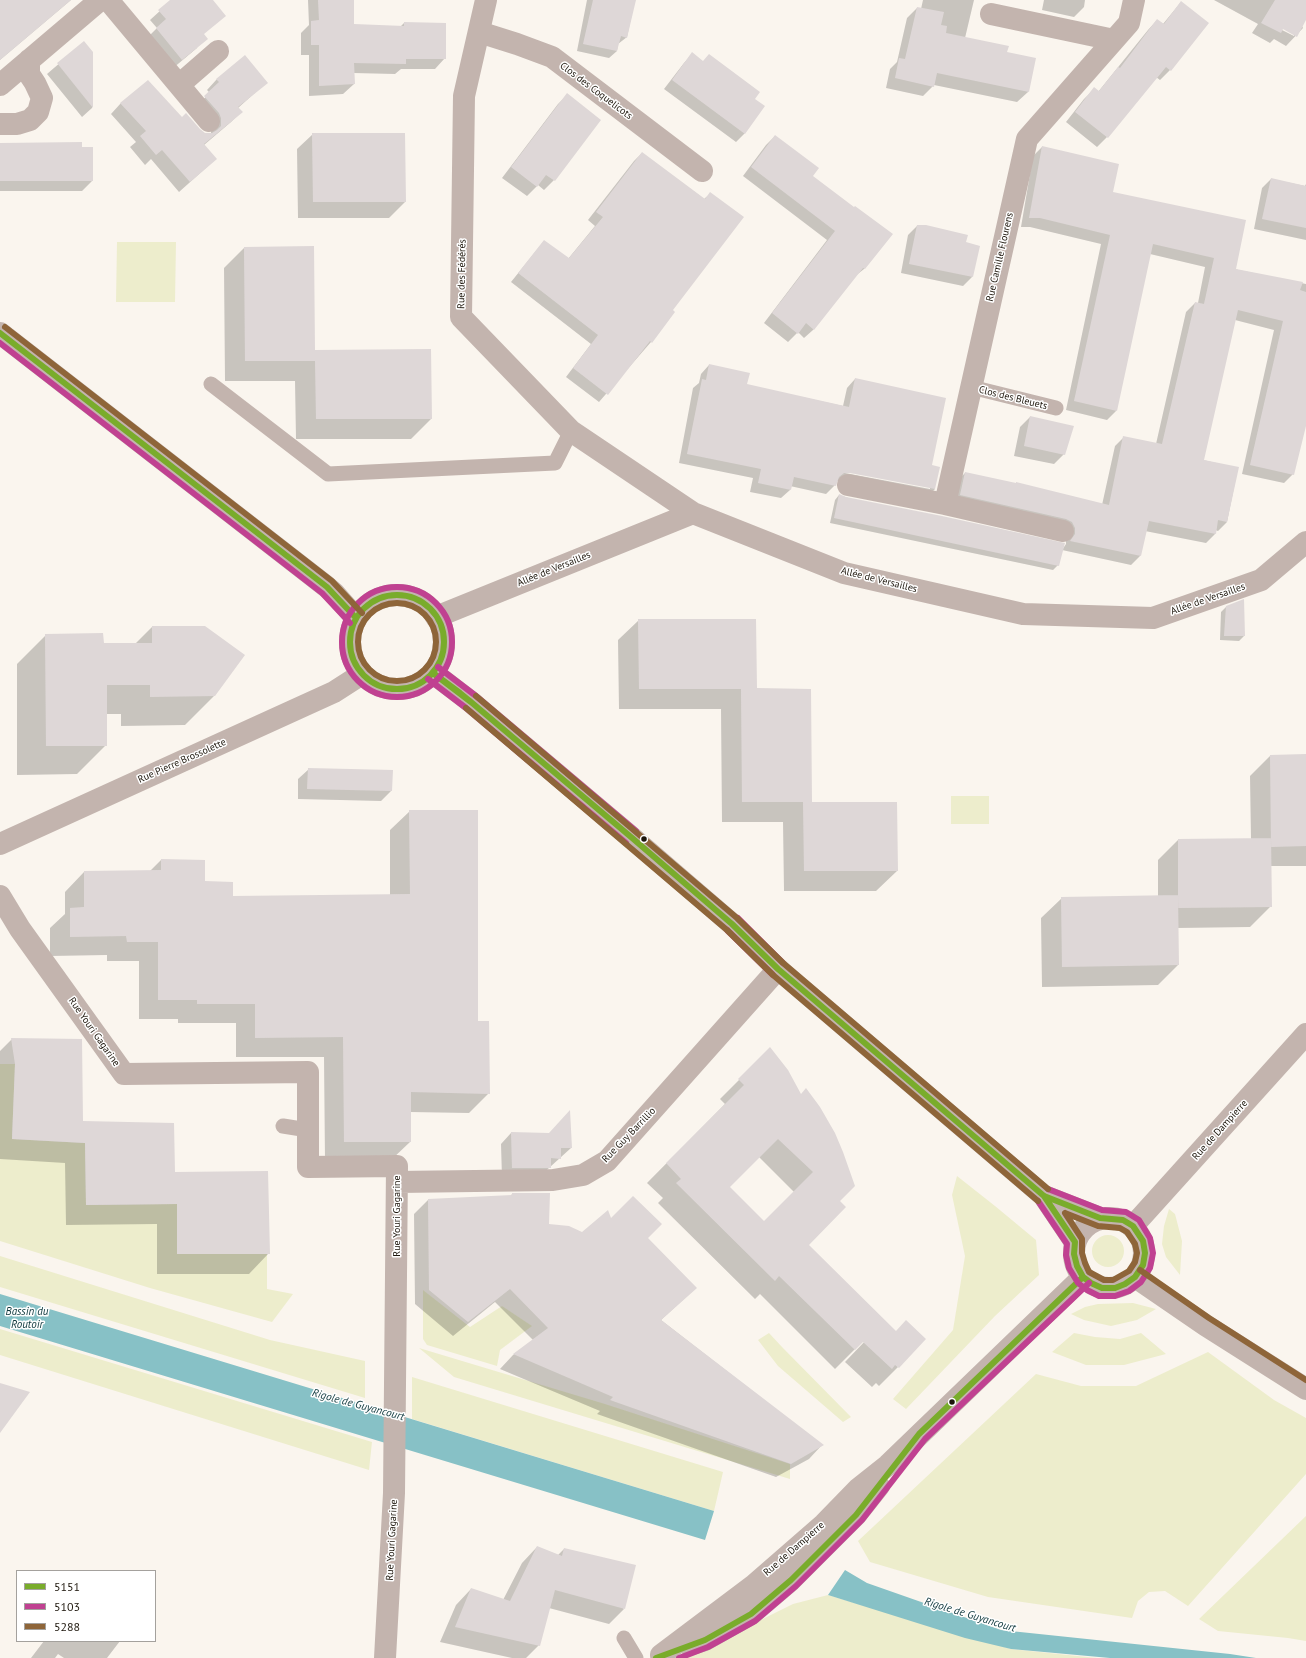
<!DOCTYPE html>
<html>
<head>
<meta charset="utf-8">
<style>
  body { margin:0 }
  #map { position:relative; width:1306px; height:1658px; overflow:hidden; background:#faf5ee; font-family:"PT Sans",sans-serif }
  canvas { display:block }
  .legend { position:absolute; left:16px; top:1570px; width:140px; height:72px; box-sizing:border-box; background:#fff; border:1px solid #a4a19d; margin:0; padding:5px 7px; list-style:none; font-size:12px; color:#1c150b }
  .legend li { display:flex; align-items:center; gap:8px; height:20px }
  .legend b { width:20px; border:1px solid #a4a19d }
</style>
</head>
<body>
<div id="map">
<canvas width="1306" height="1658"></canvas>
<ul class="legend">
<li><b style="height:5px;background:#79ac2b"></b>5151</li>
<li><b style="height:5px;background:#c04191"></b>5103</li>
<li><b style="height:5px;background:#8e6539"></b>5288</li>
</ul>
</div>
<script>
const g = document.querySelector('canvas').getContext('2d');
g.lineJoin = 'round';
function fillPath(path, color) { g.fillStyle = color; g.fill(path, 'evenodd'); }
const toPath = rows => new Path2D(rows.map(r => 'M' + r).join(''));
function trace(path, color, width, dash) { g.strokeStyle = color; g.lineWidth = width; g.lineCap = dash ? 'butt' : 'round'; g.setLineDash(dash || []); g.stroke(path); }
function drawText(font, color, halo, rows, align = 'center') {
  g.font = font + ' "PT Sans",sans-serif'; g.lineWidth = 3; g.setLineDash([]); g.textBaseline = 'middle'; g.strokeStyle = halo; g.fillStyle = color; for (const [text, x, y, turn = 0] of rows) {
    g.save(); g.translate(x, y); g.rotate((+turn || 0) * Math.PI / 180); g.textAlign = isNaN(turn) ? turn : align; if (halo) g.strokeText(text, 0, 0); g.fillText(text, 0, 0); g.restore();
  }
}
const green = toPath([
  [117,242,176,242,175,302,116,302],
  [951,796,989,796,989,824,951,824],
  [0,1064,15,1064,12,1139,85,1143,86,1205,177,1204,178,1254,267,1254,267,1289,293,1294,272,1322,150,1288,0,1241],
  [957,1176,995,1206,1036,1240,1039,1275,995,1316,906,1409,893,1399,953,1330,965,1256,952,1195],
  [1169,1209,1175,1214,1182,1241,1180,1275,1166,1257,1162,1244,1164,1226],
  '1092 1251a16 16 0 1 1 32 0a16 16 0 1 1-32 0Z',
  [0,1256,270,1340,365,1361,365,1398,0,1287],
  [423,1290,470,1327,502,1306,532,1326,500,1350,497,1366,427,1345,423,1339],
  [1133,1303,1156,1309,1137,1320,1111,1326,1084,1320,1071,1314,1085,1307,1098,1304],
  [0,1329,372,1442,369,1470,0,1355],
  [769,1333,782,1347,851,1417,843,1422,778,1366,758,1340],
  [1074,1333,1095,1337,1120,1339,1141,1333,1166,1354,1124,1365,1086,1365,1052,1352],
  [419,1348,605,1404,790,1464,790,1479,454,1377],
  [1208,1352,1274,1400,1306,1418,1306,1474,1188,1606,1165,1591,1149,1592,1138,1601,1132,1618,988,1597,870,1562,858,1541,1036,1374,1081,1386,1136,1386],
  [412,1377,723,1472,714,1511,412,1419],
  [1306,1516,1306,1641,1288,1638,1218,1631,1199,1619],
  [828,1595,1011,1649,1097,1658,684,1658,793,1604]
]);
const water = toPath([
  [0,1294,714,1511,705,1540,0,1326],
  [845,1570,867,1583,1001,1630,1230,1654,1256,1658,1110,1658,1011,1649,965,1638,828,1595]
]);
const shadow = toPath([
  [0,0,71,0,0,60],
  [172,0,182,0,202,34,197,48,172,69,147,38,157,28,150,20],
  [308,0,353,0,353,25,400,27,404,23,445,58,435,69,401,69,395,74,353,73,354,84,343,94,309,96,309,55,301,55,301,33,309,25],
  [587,0,635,0,627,37,618,44,617,51,609,58,577,51],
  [923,0,974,0,965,38,1006,53,1035,59,1028,92,1017,102,934,85,923,96,886,88,890,69,897,62,907,18,917,8,921,9],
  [1044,0,1085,0,1084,7,1074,17,1042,10],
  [1214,0,1304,0,1306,1,1306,18,1302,26,1303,28,1286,46,1274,39,1270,43,1252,33,1258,24],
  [1279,26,1294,34,1294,36,1278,28],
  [1181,2,1207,23,1170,70,1160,80,1156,77,1107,137,1097,147,1066,122,1084,99,1094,89,1098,92,1148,30,1157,20,1163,24],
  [83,43,92,53,92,108,82,117,47,74],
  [692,54,753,99,745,133,736,142,664,89,684,63],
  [217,79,266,83,238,108,241,112,231,122,204,145,216,159,179,192,151,159,145,165,130,147,136,142,111,114,121,103,181,119,205,134,211,134,211,129,195,107,210,93,207,90],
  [567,95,600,120,554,180,544,190,538,185,527,196,502,178,558,104],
  [313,134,404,134,405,202,389,218,298,218,297,149],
  [775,136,811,176,891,235,864,269,854,277,813,330,804,338,798,332,788,342,764,323,827,240,743,176,766,145],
  [0,143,81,148,92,181,82,191,0,191],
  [1042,147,1111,193,1234,269,1306,284,1306,418,1293,474,1284,483,1242,474,1274,330,1235,320,1203,460,1238,468,1227,522,1218,531,1215,530,1215,534,1206,543,1145,531,1140,556,1131,565,1062,550,1066,544,1066,537,951,503,956,482,965,473,1102,505,1115,446,1124,437,1156,444,1186,312,1195,303,1198,303,1205,267,1150,254,1116,411,1107,420,1066,410,1101,244,1030,227,1021,227,1033,156],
  [642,153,704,199,711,193,672,310,651,342,599,402,566,377,591,344,511,282,544,241,568,259,595,226,588,220,634,161],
  [1271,179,1305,186,1306,184,1306,240,1254,229,1262,188],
  [917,226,965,243,978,246,972,277,963,286,901,273,908,235],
  [244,248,314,351,431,419,411,439,296,439,295,381,225,381,224,268],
  [709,365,746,385,843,406,847,388,855,379,931,466,935,489,926,498,841,481,836,481,835,485,826,494,790,486,790,490,781,498,750,492,753,478,679,463,693,388,699,383,701,374],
  [845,471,930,487,930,489,845,473],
  [1030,417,1064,454,1054,464,1014,456,1020,427],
  [839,495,1058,565,1053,570,830,523,835,500],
  [1226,607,1244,636,1239,641,1220,640,1221,612],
  [639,620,756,689,811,803,897,871,876,891,784,891,783,822,722,822,721,709,619,709,618,640],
  [152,627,205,627,214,696,185,725,121,726,121,714,106,714,106,745,77,774,17,775,17,664,46,635,103,644,135,644],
  [1306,755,1306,866,1270,866,1271,906,1250,927,1177,928,1178,965,1158,985,1042,987,1041,918,1062,898,1158,896,1158,860,1178,840,1251,839,1250,776,1270,756],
  [309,769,392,771,391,791,381,801,298,799,298,779],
  [410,811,477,1022,489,1093,469,1113,410,1112,410,1142,390,1161,325,1161,324,1057,236,1057,236,1023,178,1023,178,1019,139,1019,139,961,107,961,107,955,50,956,50,928,65,914,65,892,84,872,150,871,161,860,232,897,390,895,390,830],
  [12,1039,82,1122,174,1173,269,1253,249,1274,157,1274,157,1224,66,1225,65,1163,0,1159,0,1051],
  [770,1049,838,1201,807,1245,898,1367,879,1386,876,1383,872,1387,845,1362,867,1339,866,1338,835,1369,760,1294,755,1299,658,1203,663,1198,647,1183,725,1104,720,1099],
  [759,1157,794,1192,764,1222,729,1187],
  [511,1133,571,1148,539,1177,502,1178,501,1144],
  [512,1194,548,1225,582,1233,611,1220,647,1238,696,1288,661,1320,822,1445,809,1459,776,1477,597,1414,600,1411,500,1369,513,1355,533,1340,495,1302,453,1336,415,1304,414,1214,428,1200,510,1197],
  [537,1547,558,1555,564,1549,624,1609,609,1624,549,1608,539,1645,526,1658,512,1658,440,1642,456,1605,471,1589,503,1600,522,1563],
  [44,1641,120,1641,107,1658,64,1658,58,1654,55,1658,31,1658]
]);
const building = toPath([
  [0,0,71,0,0,60],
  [170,0,213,0,226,16,204,34,208,39,182,60,156,28,166,19,158,10],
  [318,0,354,0,354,24,404,26,404,22,446,23,446,59,406,59,406,64,354,63,355,84,319,86,319,45,311,45,311,21,319,20],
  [593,0,636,0,627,38,621,36,617,51,583,44],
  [1275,0,1306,0,1306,20,1297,37,1283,29,1281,33,1261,23],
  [1181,1,1209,23,1171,71,1166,67,1108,138,1075,112,1094,87,1099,91,1118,67,1120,68,1157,19,1164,24],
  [917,7,944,12,941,25,947,26,946,33,1009,46,1007,52,1036,58,1029,92,937,73,934,87,895,78,899,58,905,59],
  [84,41,93,52,93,108,57,63],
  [692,52,703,61,709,54,760,92,755,99,765,106,745,134,672,80],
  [245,55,268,83,238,107,243,112,204,144,217,159,190,182,162,150,156,155,140,136,146,131,120,103,148,80,182,117,186,113,200,129,205,133,212,133,217,130,221,126,221,118,219,113,204,96,219,82,216,79],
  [567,93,601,120,555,181,546,175,537,187,511,167],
  [312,133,405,133,406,202,313,202],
  [775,135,819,168,813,176,854,207,855,206,893,234,865,269,863,268,814,330,806,323,798,334,772,313,835,231,751,167],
  [82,142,82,147,93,147,93,181,0,181,0,143],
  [1042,146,1119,164,1113,192,1246,220,1236,269,1303,282,1300,290,1306,292,1306,426,1294,475,1250,465,1283,321,1238,310,1204,460,1239,467,1227,522,1218,520,1216,534,1149,521,1141,556,1070,541,1075,534,1075,528,1072,522,1066,519,960,495,965,472,1016,483,1016,482,1109,505,1123,436,1162,444,1195,302,1204,304,1214,258,1153,244,1117,411,1074,401,1110,235,1040,218,1029,218],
  [642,152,705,199,710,192,744,217,673,310,675,312,652,343,650,341,608,395,573,368,598,335,518,273,544,240,569,258,603,217,596,212],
  [1271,178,1306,186,1306,228,1262,219],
  [917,225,926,225,968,235,966,242,980,246,973,277,909,264],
  [314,246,315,350,431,349,432,419,316,419,315,361,245,361,244,247],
  [709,364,750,373,747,384,849,407,855,378,946,398,932,465,940,467,935,489,850,473,844,473,839,477,836,486,794,477,791,490,758,483,761,469,687,454,702,379,706,380],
  [1030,416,1074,426,1065,455,1024,446],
  [839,494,846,497,942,516,1065,543,1059,566,834,518],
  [1244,599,1245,636,1224,636,1226,606],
  [638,619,756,619,757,688,811,689,812,802,897,802,898,871,804,871,803,802,742,802,741,689,639,689],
  [152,626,205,626,245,655,215,696,150,697,150,685,107,685,107,746,46,746,45,634,103,633,104,643,152,643],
  [1306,754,1306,846,1271,847,1270,755],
  [308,768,393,770,392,791,307,789],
  [409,810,478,810,478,1021,489,1021,490,1094,411,1092,411,1142,344,1142,343,1037,255,1038,255,1004,197,1004,197,1000,158,1000,158,942,127,942,126,936,70,937,70,908,84,907,84,871,161,870,161,859,205,860,205,881,233,882,233,896,410,894],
  [1271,838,1272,907,1178,908,1178,839],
  [1178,895,1179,965,1062,967,1061,897],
  [11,1038,82,1039,83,1121,174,1123,175,1172,268,1171,270,1254,177,1254,177,1204,86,1205,85,1143,12,1139,15,1064],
  [770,1047,788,1070,801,1094,806,1088,820,1107,835,1133,843,1152,855,1186,840,1201,846,1207,809,1245,896,1331,906,1320,926,1339,899,1368,895,1365,892,1369,863,1342,855,1350,779,1276,775,1281,676,1183,681,1179,666,1163,744,1085,738,1079],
  [778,1139,813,1172,764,1221,730,1187],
  [570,1110,572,1148,561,1148,561,1159,551,1158,551,1168,512,1168,511,1132,549,1133],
  [512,1193,550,1193,549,1224,569,1226,582,1232,608,1210,611,1218,633,1196,662,1224,648,1238,697,1288,661,1320,824,1445,791,1464,610,1400,613,1397,513,1354,548,1328,510,1289,468,1322,429,1290,428,1199,512,1195],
  [0,1383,30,1392,0,1433],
  [537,1546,562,1556,564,1548,636,1565,625,1609,555,1590,540,1646,455,1627,471,1588,510,1601]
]);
const service = toPath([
  [211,384,328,474,555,463,571,431],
  [971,387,1056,408],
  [283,1126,308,1130],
  [624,1638,636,1658]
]);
const minor = toPath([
  [108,0,209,121],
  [486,0,464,96,461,317,571,431,693,513,844,573,1023,614,1153,618,1261,580,1306,542],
  [991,14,1114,40],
  [479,32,517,44,552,57,702,171],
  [0,85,100,0],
  [179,85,218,51],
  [0,124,17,124,30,120,38,112,42,98,35,83,29,74,29,60],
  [848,485,945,504,1027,139,1129,23,1134,0],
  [945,504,1063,531],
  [436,617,693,513],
  [0,844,334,692,362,674],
  [0,896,20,929,124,1074,308,1072,308,1167,397,1166,394,1493,385,1658],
  [397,1182,553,1180,583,1175,607,1161,778,969],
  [1133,1226,1306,1034]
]);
const tertiary = toPath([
  [0,333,327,587,334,593,356,618],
  '350 642a47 47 0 1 1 94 0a47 47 0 1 1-94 0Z',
  [433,673,471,702,631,837,732,924,778,969,1044,1196,1075,1242],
  [1044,1196,1100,1218],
  '1074 1253a35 35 0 1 1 70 0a35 35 0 1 1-70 0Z',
  [1135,1277,1205,1325,1306,1389],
  [689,1645,705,1640,751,1614,791,1580,856,1515,879,1486],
  [661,1655,754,1585,824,1524,859,1488,888,1465,1083,1277]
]);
const bus1 = toPath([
  [0,333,327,587,356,618],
  '350 642a47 47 0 1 1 94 0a47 47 0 1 1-94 0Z',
  [433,673,460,693,471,702,433,673],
  [471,702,631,837],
  [631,837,732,924],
  [631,837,732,924],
  [732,924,778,969],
  [778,969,1044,1196],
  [778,969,1044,1196],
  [1044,1196,1100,1218,1123,1220,1133,1226,1143,1241,1145,1253,1143,1265,1135,1277,1125,1284,1115,1288,1102,1288,1091,1283,1083,1277,1077,1266,1074,1254,1075,1242,1044,1196],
  [656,1658,705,1640,751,1614,791,1580,856,1515,919,1434,1083,1277]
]);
const bus2 = toPath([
  [0,343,322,593,350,623],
  '342 642a55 55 0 1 1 110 0a55 55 0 1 1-110 0Z',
  [438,667,476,696,636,831],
  [428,679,466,708,626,843],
  [738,918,783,963],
  [727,930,773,975],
  [1038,1201,1067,1244,1066,1255,1069,1268,1078,1283,1087,1290,1099,1296,1115,1296,1129,1291,1141,1282,1150,1268,1153,1253,1150,1238,1139,1220,1126,1212,1102,1210,1048,1189],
  [679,1658,708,1647,755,1621,796,1586,862,1520,925,1439,1089,1283]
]);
const bus3 = toPath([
  [5,327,332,581,362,613],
  '358 642a39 39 0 1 1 78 0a39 39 0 1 1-78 0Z',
  [476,696,737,918,783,963,1048,1189],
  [466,708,727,930,773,975,1038,1201],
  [1065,1213,1098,1226,1120,1228,1127,1232,1135,1244,1137,1253,1135,1262,1129,1271,1113,1280,1104,1280,1089,1272,1085,1263,1082,1253,1082,1239,1065,1213],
  [1140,1270,1209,1318,1306,1380]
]);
const markers = [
  [644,839,3.5,"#1c150b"],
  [952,1402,3.5,"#1c150b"]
];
const streetNames = [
  ["Clos des Coquelicots",596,91,37],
  ["Rue Camille Flourens",1000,257,-77],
  ["Rue des Fédérés",462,274,-89],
  ["Clos des Bleuets",1013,398,14],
  ["Allée de Versailles",554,569,-22],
  ["Allée de Versailles",879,580,14],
  ["Allée de Versailles",1208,599,-19],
  ["Rue Pierre Brossolette",182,761,-24],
  ["Rue Youri Gagarine",94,1032,55],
  ["Rue de Dampierre",1220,1130,-48],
  ["Rue Guy Barrillio",629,1135,-46],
  ["Rue Youri Gagarine",397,1216,-90],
  ["Rue Youri Gagarine",392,1540,-87],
  ["Rue de Dampierre",794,1549,-41]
];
const waterNames = [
  ["Bassin du",27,1312],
  ["Routoir",27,1325],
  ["Rigole de Guyancourt",358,1405,15],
  ["Rigole de Guyancourt",970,1615,17]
];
fillPath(green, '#ededcc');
fillPath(water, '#87c1c6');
fillPath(shadow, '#0003');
fillPath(building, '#ded7d7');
trace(service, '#c3b4ae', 15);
trace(minor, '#c3b4ae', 22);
trace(tertiary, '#c3b4ae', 22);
trace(bus1, '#79ac2b', 6);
trace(bus2, '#c04191', 6);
trace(bus3, '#8e6539', 6);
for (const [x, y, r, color] of markers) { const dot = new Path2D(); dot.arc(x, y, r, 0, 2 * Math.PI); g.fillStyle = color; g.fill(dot); trace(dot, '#fff', 1.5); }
drawText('10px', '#1c150b', '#fff', streetNames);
drawText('italic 11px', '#0f383d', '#fff', waterNames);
</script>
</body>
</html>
